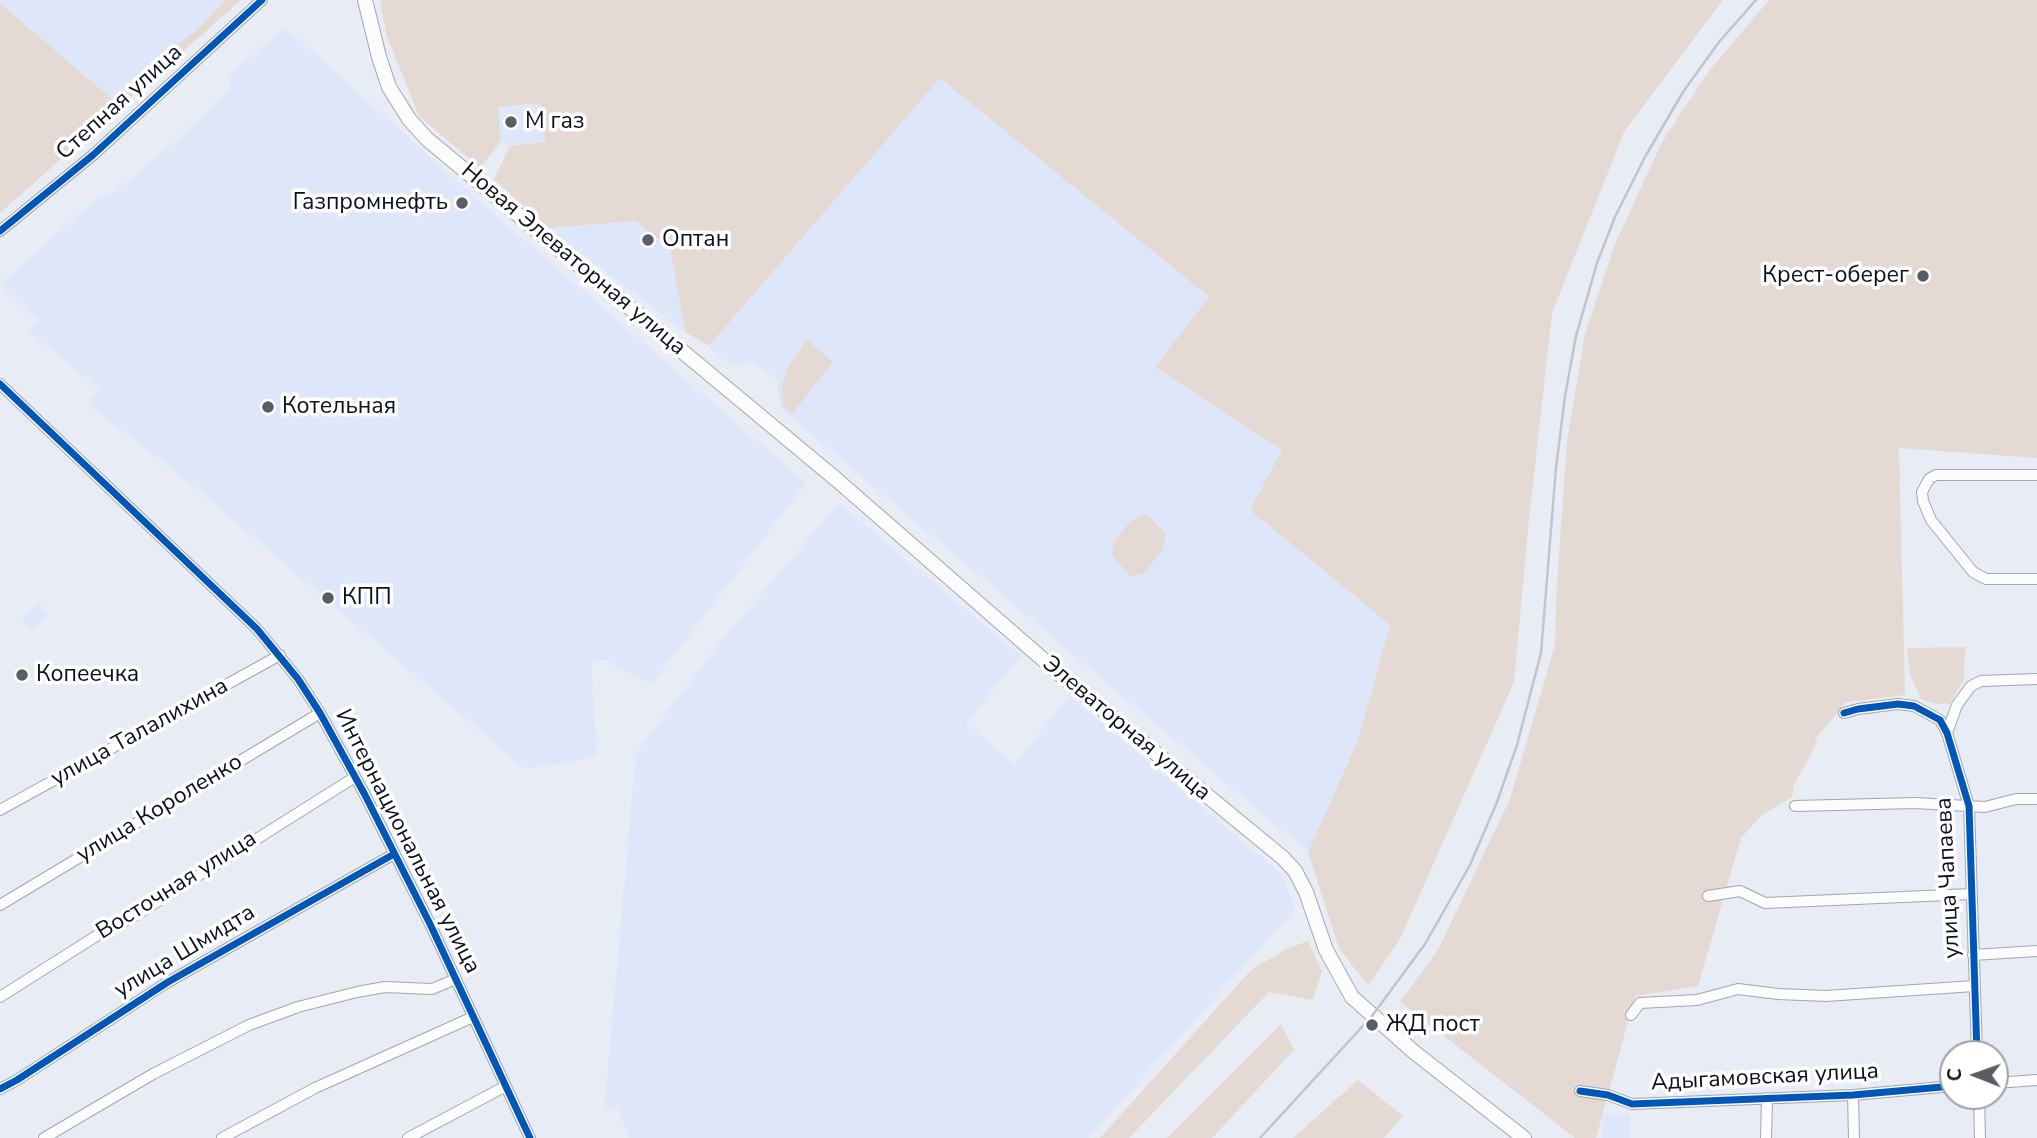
<!DOCTYPE html>
<html>
<head>
<meta charset="utf-8">
<style>
  body { margin:0 }
  #map { position:relative; width:2037px; height:1138px; overflow:hidden; background:#e8ecf4; font-family:"Nunito Sans",sans-serif }
  canvas { display:block }
  .north { position:absolute; left:1939px; top:1040px; width:70px; height:70px; box-sizing:border-box; background:#fff; border:2px solid #9e9fa3; border-radius:50%; rotate:271deg; font-size:19px; font-weight:700; line-height:28px; text-align:center; color:#0c1019 }
  .north::after { content:''; display:block; margin:auto; width:24px; height:32px; background:#595d66; clip-path:polygon(50% 0,100% 100%,50% 72%,0 100%) }
</style>
</head>
<body>
<div id="map">
<canvas width="2037" height="1138"></canvas>
<div class="north">С</div>
</div>
<script>
const g = document.querySelector('canvas').getContext('2d');
g.lineJoin = 'round';
function fillPath(path, color) { g.fillStyle = color; g.fill(path, 'evenodd'); }
const toPath = rows => new Path2D(rows.map(r => 'M' + r).join(''));
function trace(path, color, width, dash) { g.strokeStyle = color; g.lineWidth = width; g.lineCap = dash ? 'butt' : 'round'; g.setLineDash(dash || []); g.stroke(path); }
function drawText(font, color, halo, rows, align = 'center') {
  g.font = font + ' "Nunito Sans",sans-serif'; g.lineWidth = 7; g.setLineDash([]); g.textBaseline = 'middle'; g.strokeStyle = halo; g.fillStyle = color; for (const [text, x, y, turn = 0] of rows) {
    g.save(); g.translate(x, y); g.rotate((+turn || 0) * Math.PI / 180); g.textAlign = isNaN(turn) ? turn : align; if (halo) g.strokeText(text, 0, 0); g.fillText(text, 0, 0); g.restore();
  }
}
const built = toPath([
  [0,0,226,0,195,31,112,99,0,81],
  [285,27,494,214,806,483,652,684,613,665,607,660,591,662,597,757,525,769,191,484,87,403,99,389,29,331,37,320,0,285,98,197,114,193,176,141,230,88,229,76],
  [940,77,1209,297,1156,367,1283,451,1251,510,1390,625,1358,740,1308,852,780,408,777,379,750,361,732,366,709,347],
  [540,103,545,142,510,146,501,141,498,107],
  [636,221,670,248,685,332,548,228],
  [839,503,1021,656,966,723,1014,765,1069,696,1282,874,1295,909,1088,1138,629,1138,617,1106,604,1111,636,753,719,644],
  [39,603,49,615,31,630,22,618],
  [1630,1114,1631,1138,1602,1138,1603,1115]
]);
const green = toPath([
  [226,0,241,0,0,213,0,3,112,99,195,31],
  [380,0,1723,0,1624,132,1552,313,1528,529,1514,682,1400,939,1368,986,1339,948,1308,852,1358,740,1390,625,1250,510,1282,450,1155,367,1209,297,940,78,709,346,685,332,670,248,636,221,547,228,494,179,510,146,545,142,540,103,498,107,501,141,480,168,419,116,386,34],
  [1769,0,2037,0,2037,458,1899,448,1905,695,1846,702,1815,739,1818,741,1794,785,1792,797,1762,815,1741,838,1698,986,1635,996,1596,1138,1575,1138,1400,1002,1439,948,1510,799,1555,645,1557,583,1567,441,1585,334,1615,244,1662,142,1709,71],
  [807,340,833,362,792,414,783,406,782,384,789,364],
  [1147,514,1166,535,1163,549,1144,573,1131,577,1112,555,1113,542,1132,520],
  [1965,647,1964,678,1950,704,1936,704,1921,699,1910,674,1907,648],
  [1308,941,1322,971,1313,1000,1269,992,1129,1138,1100,1138,1251,970,1287,949],
  [1281,1024,1294,1050,1212,1138,1167,1138],
  [1358,1080,1403,1116,1384,1138,1293,1138]
]);
const minor = toPath([
  [0,231,93,155,262,0],
  [0,384,257,629,298,679,320,713,365,795,430,924,530,1138],
  [2037,475,1936,475,1929,479,1922,492,1923,501,1931,520,1973,572,1986,579,2037,579],
  [1844,713,1858,709,1898,704,1914,706,1940,720,1947,733,1969,806,1977,1054],
  [1947,733,1957,705,1971,686,1981,681,2037,679],
  [1795,806,1915,803,1985,807,2016,799,2037,799],
  [0,810,280,655],
  [1708,896,1740,891,1765,903,1971,894],
  [0,905,320,713],
  [1973,955,2037,951],
  [0,997,101,933,133,917,355,777],
  [1631,1015,1640,1003,1697,1000,1738,989,1778,994,1826,996,1974,986],
  [1995,1083,2037,1080],
  [0,1089,17,1080,168,982,394,854],
  [1580,1091,1608,1095,1632,1104,1853,1095,1953,1086],
  [1853,1095,1854,1138],
  [1979,1096,1980,1138],
  [44,1138,153,1074,249,1025,298,1007,357,992,385,987,432,989,456,979],
  [222,1138,315,1088,473,1017],
  [408,1138,506,1086],
  [1766,1138,1767,1098]
]);
const major = toPath([
  [365,0,379,57,389,87,409,119,427,139,837,480,1062,676,1283,858,1295,871,1306,892,1326,950,1352,997,1414,1052,1524,1138]
]);
const rail = toPath([
  [1260,1138,1372,1016,1425,944,1470,865,1497,802,1517,745,1541,653,1556,468,1565,396,1576,336,1597,263,1615,217,1645,157,1683,92,1719,42,1756,0]
]);
const cycleway = toPath([
  [0,231,93,155,262,0],
  [0,384,257,629,298,679,320,713,365,795,430,924,530,1138],
  [1844,713,1858,709,1898,704,1914,706,1940,720,1947,733,1969,806,1977,1054],
  [0,1089,17,1080,168,982,394,854],
  [1580,1091,1608,1095,1632,1104,1853,1095,1953,1086]
]);
const markers = [
  [511,122,7,"#595d66"],
  [462,203,7,"#595d66"],
  [648,240,7,"#595d66"],
  [1923,276,7,"#595d66"],
  [268,407,7,"#595d66"],
  [328,598,7,"#595d66"],
  [22,675,7,"#595d66"],
  [1372,1025,7,"#595d66"]
];
const streetNames = [
  ["Степная улица",120,103,-42],
  ["Новая Элеваторная улица",573,260,40],
  ["Элеваторная улица",1126,729,40],
  ["улица Талалихина",140,733,-29],
  ["улица Короленко",160,809,-31],
  ["Интернациональная улица",407,842,63],
  ["улица Чапаева",1949,878,-93],
  ["Восточная улица",177,886,-32],
  ["улица Шмидта",185,952,-31],
  ["Адыгамовская улица",1765,1078,-3]
];
const poiNames = [
  ["М газ",525,122],
  ["Газпромнефть",448,203,"right"],
  ["Оптан",662,240],
  ["Крест-оберег",1909,276,"right"],
  ["Котельная",282,407],
  ["КПП",342,598],
  ["Копеечка",36,675],
  ["ЖД пост",1386,1025]
];
fillPath(built, '#dee7fa');
fillPath(green, '#e4dad3');
trace(minor, '#a2a6ae', 12);
trace(major, '#a2a6ae', 16);
trace(minor, '#fcfcfd', 10);
trace(major, '#fcfcfd', 14);
trace(rail, '#c3c4c7', 2.5);
trace(cycleway, '#0057b8', 7);
for (const [x, y, r, color] of markers) { const dot = new Path2D(); dot.arc(x, y, r, 0, 2 * Math.PI); g.fillStyle = color; g.fill(dot); trace(dot, '#fff', 2.5); }
drawText('23px', '#0c1019', '#fff', streetNames);
drawText('23px', '#0c1019', '#fff', poiNames, 'left');
</script>
</body>
</html>
